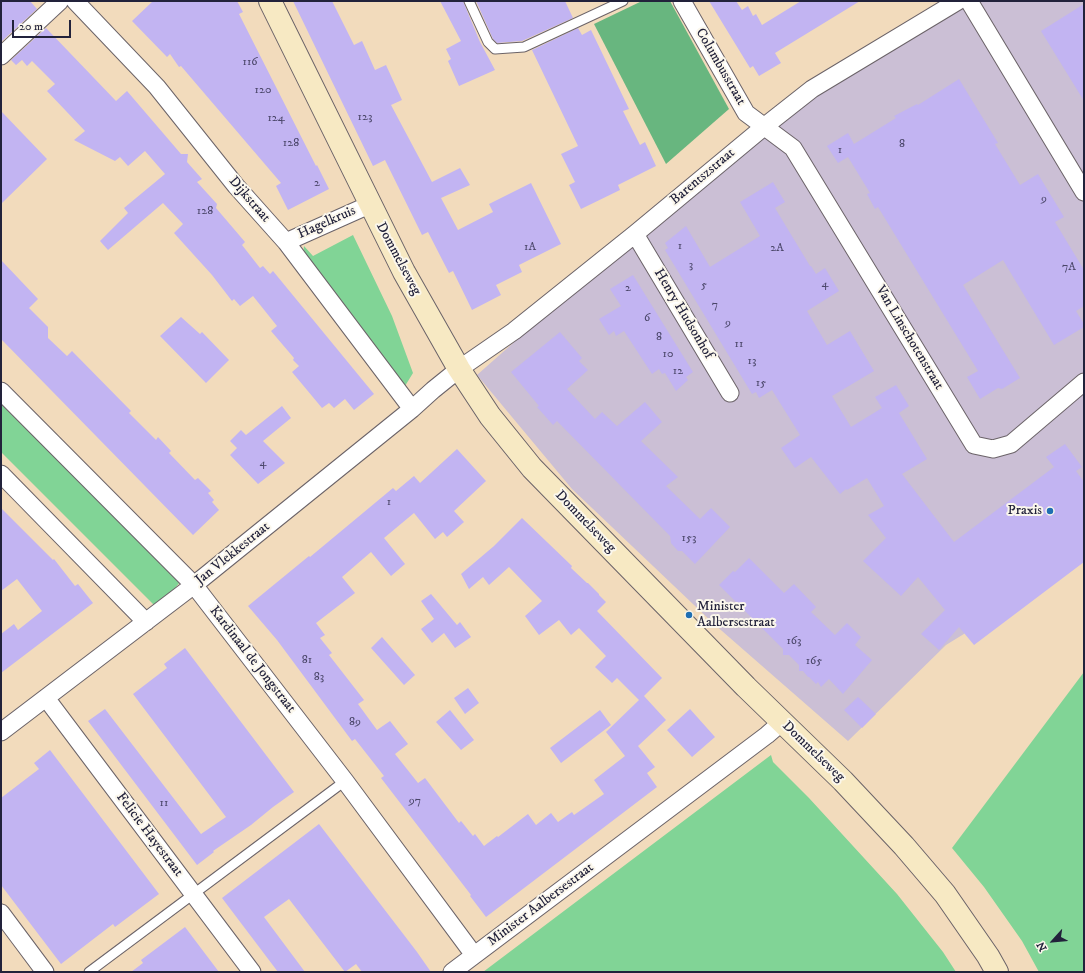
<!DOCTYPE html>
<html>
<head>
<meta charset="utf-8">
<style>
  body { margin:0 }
  #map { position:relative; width:1085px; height:973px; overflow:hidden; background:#f2dbbc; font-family:"IM FELL DW Pica",serif }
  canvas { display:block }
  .frame { position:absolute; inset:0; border:2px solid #22223b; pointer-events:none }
  .north { position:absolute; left:1033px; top:921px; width:40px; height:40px; -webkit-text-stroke:3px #fbf7ec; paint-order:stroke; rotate:243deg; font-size:11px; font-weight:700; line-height:16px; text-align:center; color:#22223b }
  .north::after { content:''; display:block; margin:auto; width:14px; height:18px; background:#22223b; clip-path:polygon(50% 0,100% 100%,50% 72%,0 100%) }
  .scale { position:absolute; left:12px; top:20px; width:59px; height:18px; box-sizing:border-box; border:2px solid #22223b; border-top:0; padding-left:5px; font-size:12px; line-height:14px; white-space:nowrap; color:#22223b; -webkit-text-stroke:3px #fbf7ec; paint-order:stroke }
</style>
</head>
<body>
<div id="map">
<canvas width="1085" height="973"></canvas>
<div class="frame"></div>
<div class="north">N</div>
<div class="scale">20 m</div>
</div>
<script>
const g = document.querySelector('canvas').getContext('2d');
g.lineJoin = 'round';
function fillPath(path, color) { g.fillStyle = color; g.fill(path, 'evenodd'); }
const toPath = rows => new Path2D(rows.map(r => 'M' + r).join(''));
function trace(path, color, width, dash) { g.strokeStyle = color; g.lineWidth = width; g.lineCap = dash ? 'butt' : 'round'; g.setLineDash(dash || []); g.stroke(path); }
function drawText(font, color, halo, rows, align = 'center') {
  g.font = font + ' "IM FELL DW Pica",serif'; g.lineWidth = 4; g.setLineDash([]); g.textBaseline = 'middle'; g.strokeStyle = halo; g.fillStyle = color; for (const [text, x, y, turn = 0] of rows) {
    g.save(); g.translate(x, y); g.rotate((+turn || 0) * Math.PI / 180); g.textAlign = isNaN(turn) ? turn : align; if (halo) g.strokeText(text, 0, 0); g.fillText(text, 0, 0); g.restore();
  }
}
const industrial = toPath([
  [942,1,1084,1,1084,560,946,645,848,741,714,624,572,489,477,375,782,105]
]);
const green = toPath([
  [353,235,392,316,413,373,405,386,354,317,303,255,304,246,313,256],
  [1,404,180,582,172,592,155,606,1,452],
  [1084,672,1084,972,1039,972,1022,941,984,887,952,848],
  [771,755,773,762,809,798,897,894,943,952,956,972,483,972]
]);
const forest = toPath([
  [642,1,670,1,729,109,666,164,594,24]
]);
const building = toPath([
  [1,1,30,1,37,9,1,42],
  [153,1,237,1,243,12,239,14,316,166,317,165,329,189,288,210,276,186,281,183,181,66,179,67,170,54,167,57,132,21],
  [293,1,332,1,354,45,362,41,375,70,386,65,402,100,391,105,432,182,460,168,470,185,441,198,458,230,493,212,489,204,531,183,561,244,519,265,522,272,496,285,501,295,472,310,453,271,449,273,428,232,422,235,385,160,373,166],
  [440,1,463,1,480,42,495,70,459,86,448,61,451,59,446,49,461,41],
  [476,1,565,1,573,18,522,41,497,43,493,39],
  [709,1,736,1,742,10,748,6,753,16,756,14,762,25,801,1,860,1,775,53,781,63,759,76,753,66,750,68],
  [1084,4,1084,101,1041,31],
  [46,28,116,101,127,91,181,154,188,154,187,162,202,179,197,182,217,204,216,208,245,242,242,245,260,268,263,266,270,274,273,271,374,394,354,410,345,399,334,408,329,403,322,408,292,372,299,366,293,360,294,358,271,331,277,326,253,296,240,306,234,299,232,301,212,275,174,233,183,224,163,203,108,250,100,241,128,213,124,208,165,174,145,151,128,166,120,157,115,161,74,140,85,131,47,91,55,84,32,61,27,66,22,60,16,65,11,60],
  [578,28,582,35,591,30,629,109,623,111,640,145,645,142,656,166,618,185,620,190,581,209,569,185,575,182,561,154,578,146,532,50],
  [959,79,998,143,995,144,1020,185,1038,174,1064,217,1055,222,1084,270,1084,306,1076,311,1084,324,1084,327,1054,345,1003,260,963,285,1020,378,1002,389,998,388,980,399,967,377,978,371,878,207,875,209,867,194,870,193,848,157,838,163,827,146,848,133,854,144,896,118,894,116,917,104,918,105],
  [1,111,47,159,1,204],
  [773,182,785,202,775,208,810,266,811,266,816,274,825,268,839,291,807,311,827,345,850,331,874,371,832,396,851,427,882,408,875,397,896,385,909,406,899,413,927,459,902,474,954,542,1054,467,1046,457,1065,444,1082,467,1076,471,1084,482,1084,562,974,645,959,627,939,650,921,634,945,610,918,577,901,596,863,561,886,538,868,515,884,506,867,478,847,490,846,489,840,494,811,457,795,468,781,448,800,435,772,390,759,398,756,392,752,394,665,250,668,248,665,243,686,226,710,267,760,236,740,202],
  [1,260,38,299,29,308,48,327,48,338,67,356,72,351,131,411,129,413,156,440,158,437,171,451,169,453,195,480,198,478,211,491,208,493,214,500,212,502,219,510,193,535,1,339],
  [633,275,693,372,686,377,688,380,676,391,665,373,662,374,659,369,652,374,624,331,616,336,614,331,609,335,599,319,621,306,610,289],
  [181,317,200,334,202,332,229,360,206,383,160,336],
  [560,332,582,358,579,361,588,370,567,389,595,419,602,412,617,426,645,402,662,422,641,441,678,477,666,486,700,519,711,508,730,527,695,564,682,551,678,551,671,543,670,536,557,421,553,425,537,407,539,406,511,372],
  [282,406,291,418,263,441,285,463,258,484,230,455,237,448,230,441,241,430,246,435],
  [457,449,486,481,454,511,464,522,447,537,443,532,435,539,414,513,384,538,405,564,391,576,371,552,342,577,355,593,316,623,325,635,320,638,332,653,329,655,364,700,358,704,377,730,390,721,408,744,395,754,418,783,425,778,459,823,461,821,473,836,475,834,484,846,497,836,498,837,528,814,536,825,551,813,558,822,572,812,574,815,604,794,594,780,625,756,606,732,639,700,617,678,612,683,595,667,606,656,579,628,571,635,559,620,539,635,525,616,542,601,509,567,489,585,483,577,469,589,461,574,494,546,522,518,572,566,571,568,587,583,588,583,599,594,599,595,606,602,597,611,662,678,644,696,666,720,638,746,655,767,647,773,657,787,486,917,470,896,471,895,381,778,384,776,355,739,352,741,277,640,248,606,309,556,310,557,393,488,396,491,414,476,420,483],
  [1,508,53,560,54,559,75,586,78,584,93,603,1,673,1,634,14,624,18,630,42,611,17,579,1,591],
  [749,558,784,593,794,584,816,607,811,612,835,635,847,623,861,637,855,645,872,660,843,694,829,679,821,687,818,682,816,684,809,677,808,677,803,671,799,671,799,665,789,655,783,655,783,649,719,585,733,571,735,572],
  [431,594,457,625,460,622,471,637,455,648,444,633,432,643,421,629,434,619,421,601],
  [382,637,415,675,404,685,371,648],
  [185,648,294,792,273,807,251,825,213,851,214,852,197,865,88,721,105,709,201,834,226,817,133,694,167,668,164,664],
  [468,688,479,703,465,714,454,698],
  [858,697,876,714,862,728,844,710],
  [690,709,715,737,692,757,667,730],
  [450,710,474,740,461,750,436,722],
  [600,710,611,725,561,763,550,748],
  [50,750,159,894,115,927,113,924,61,964,1,885,1,798,39,769,34,763],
  [319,824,417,952,431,972,362,972,356,964,345,972,289,899,264,917,305,972,278,972,222,898],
  [185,927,219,972,131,972,143,963,141,960]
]);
const lane = toPath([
  [469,1,488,42,495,49,524,47,623,1],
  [89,972,345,781]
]);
const street = toPath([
  [75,1,157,87,236,186,286,242,412,409],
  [682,1,746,113,793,148,974,445,993,449,1011,444,1084,382],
  [969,1,1084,192],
  [1,56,60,1],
  [635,234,730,393],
  [286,242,369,205],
  [1,391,194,585,345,781,474,955],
  [1,474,146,622],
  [46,698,252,972],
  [1,732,194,585,412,409,433,390,459,369,514,331,635,234,765,126,812,89,958,1],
  [1,913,45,972],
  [452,972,767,735,782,722]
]);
const secondary = toPath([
  [270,1,404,272,459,369,490,416,532,468,746,687,843,781,904,846,945,894,988,956,997,972]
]);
const markers = [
  [1050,511,4,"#1f6fb2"],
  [689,615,4,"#1f6fb2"]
];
const numberNames = [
  ["116",250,63],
  ["120",263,91],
  ["123",365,118],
  ["124",276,119],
  ["128",291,144],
  ["8",902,145],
  ["1",840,151],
  ["2",317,184],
  ["9",1044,200],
  ["128",205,212],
  ["1",680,247],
  ["1A",530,248],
  ["2A",777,249],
  ["3",691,266],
  ["7A",1069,268],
  ["4",825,285],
  ["5",704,286],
  ["2",628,289],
  ["7",715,306],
  ["6",647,319],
  ["9",728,324],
  ["8",659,338],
  ["11",739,345],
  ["10",668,355],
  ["13",752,362],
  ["12",678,372],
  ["15",761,384],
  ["4",263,464],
  ["1",389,503],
  ["153",689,539],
  ["163",794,642],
  ["81",307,661],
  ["165",814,662],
  ["83",319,678],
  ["89",355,723],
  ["97",415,802],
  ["11",164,804]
];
const streetNames = [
  ["Columbusstraat",720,67,60],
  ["Barentszstraat",703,177,-40],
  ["Dijkstraat",249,200,49],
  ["Hagelkruis",327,223,-24],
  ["Dommelseweg",398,259,62],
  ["Henry Hudsonhof",683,314,59],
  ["Van Linschotenstraat",909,338,59],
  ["Dommelseweg",585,522,46],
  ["Jan Vlekkestraat",233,554,-39],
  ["Kardinaal de Jongstraat",252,660,52],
  ["Dommelseweg",813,752,44],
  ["Felicie Hayestraat",149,835,53],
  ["Minister Aalbersestraat",541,905,-37]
];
const poiNames = [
  ["Praxis",1042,511],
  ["Minister",697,607,"left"],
  ["Aalbersestraat",697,623,"left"]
];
fillPath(industrial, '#cbbfd5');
fillPath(green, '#81d496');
fillPath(forest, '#68b67f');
fillPath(building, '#c2b4f2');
trace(lane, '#6b6368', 11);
trace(street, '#6b6368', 19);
trace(secondary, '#6b6368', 24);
trace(lane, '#fff', 9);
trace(street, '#fff', 17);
trace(secondary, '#f7e9c3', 22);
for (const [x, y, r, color] of markers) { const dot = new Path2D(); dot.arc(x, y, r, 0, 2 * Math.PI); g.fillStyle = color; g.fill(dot); trace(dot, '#fbf7ec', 1.5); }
drawText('12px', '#4a4669', null, numberNames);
drawText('14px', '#22223b', '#fbf7ec', streetNames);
drawText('14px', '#22223b', '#fbf7ec', poiNames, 'right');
</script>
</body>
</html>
